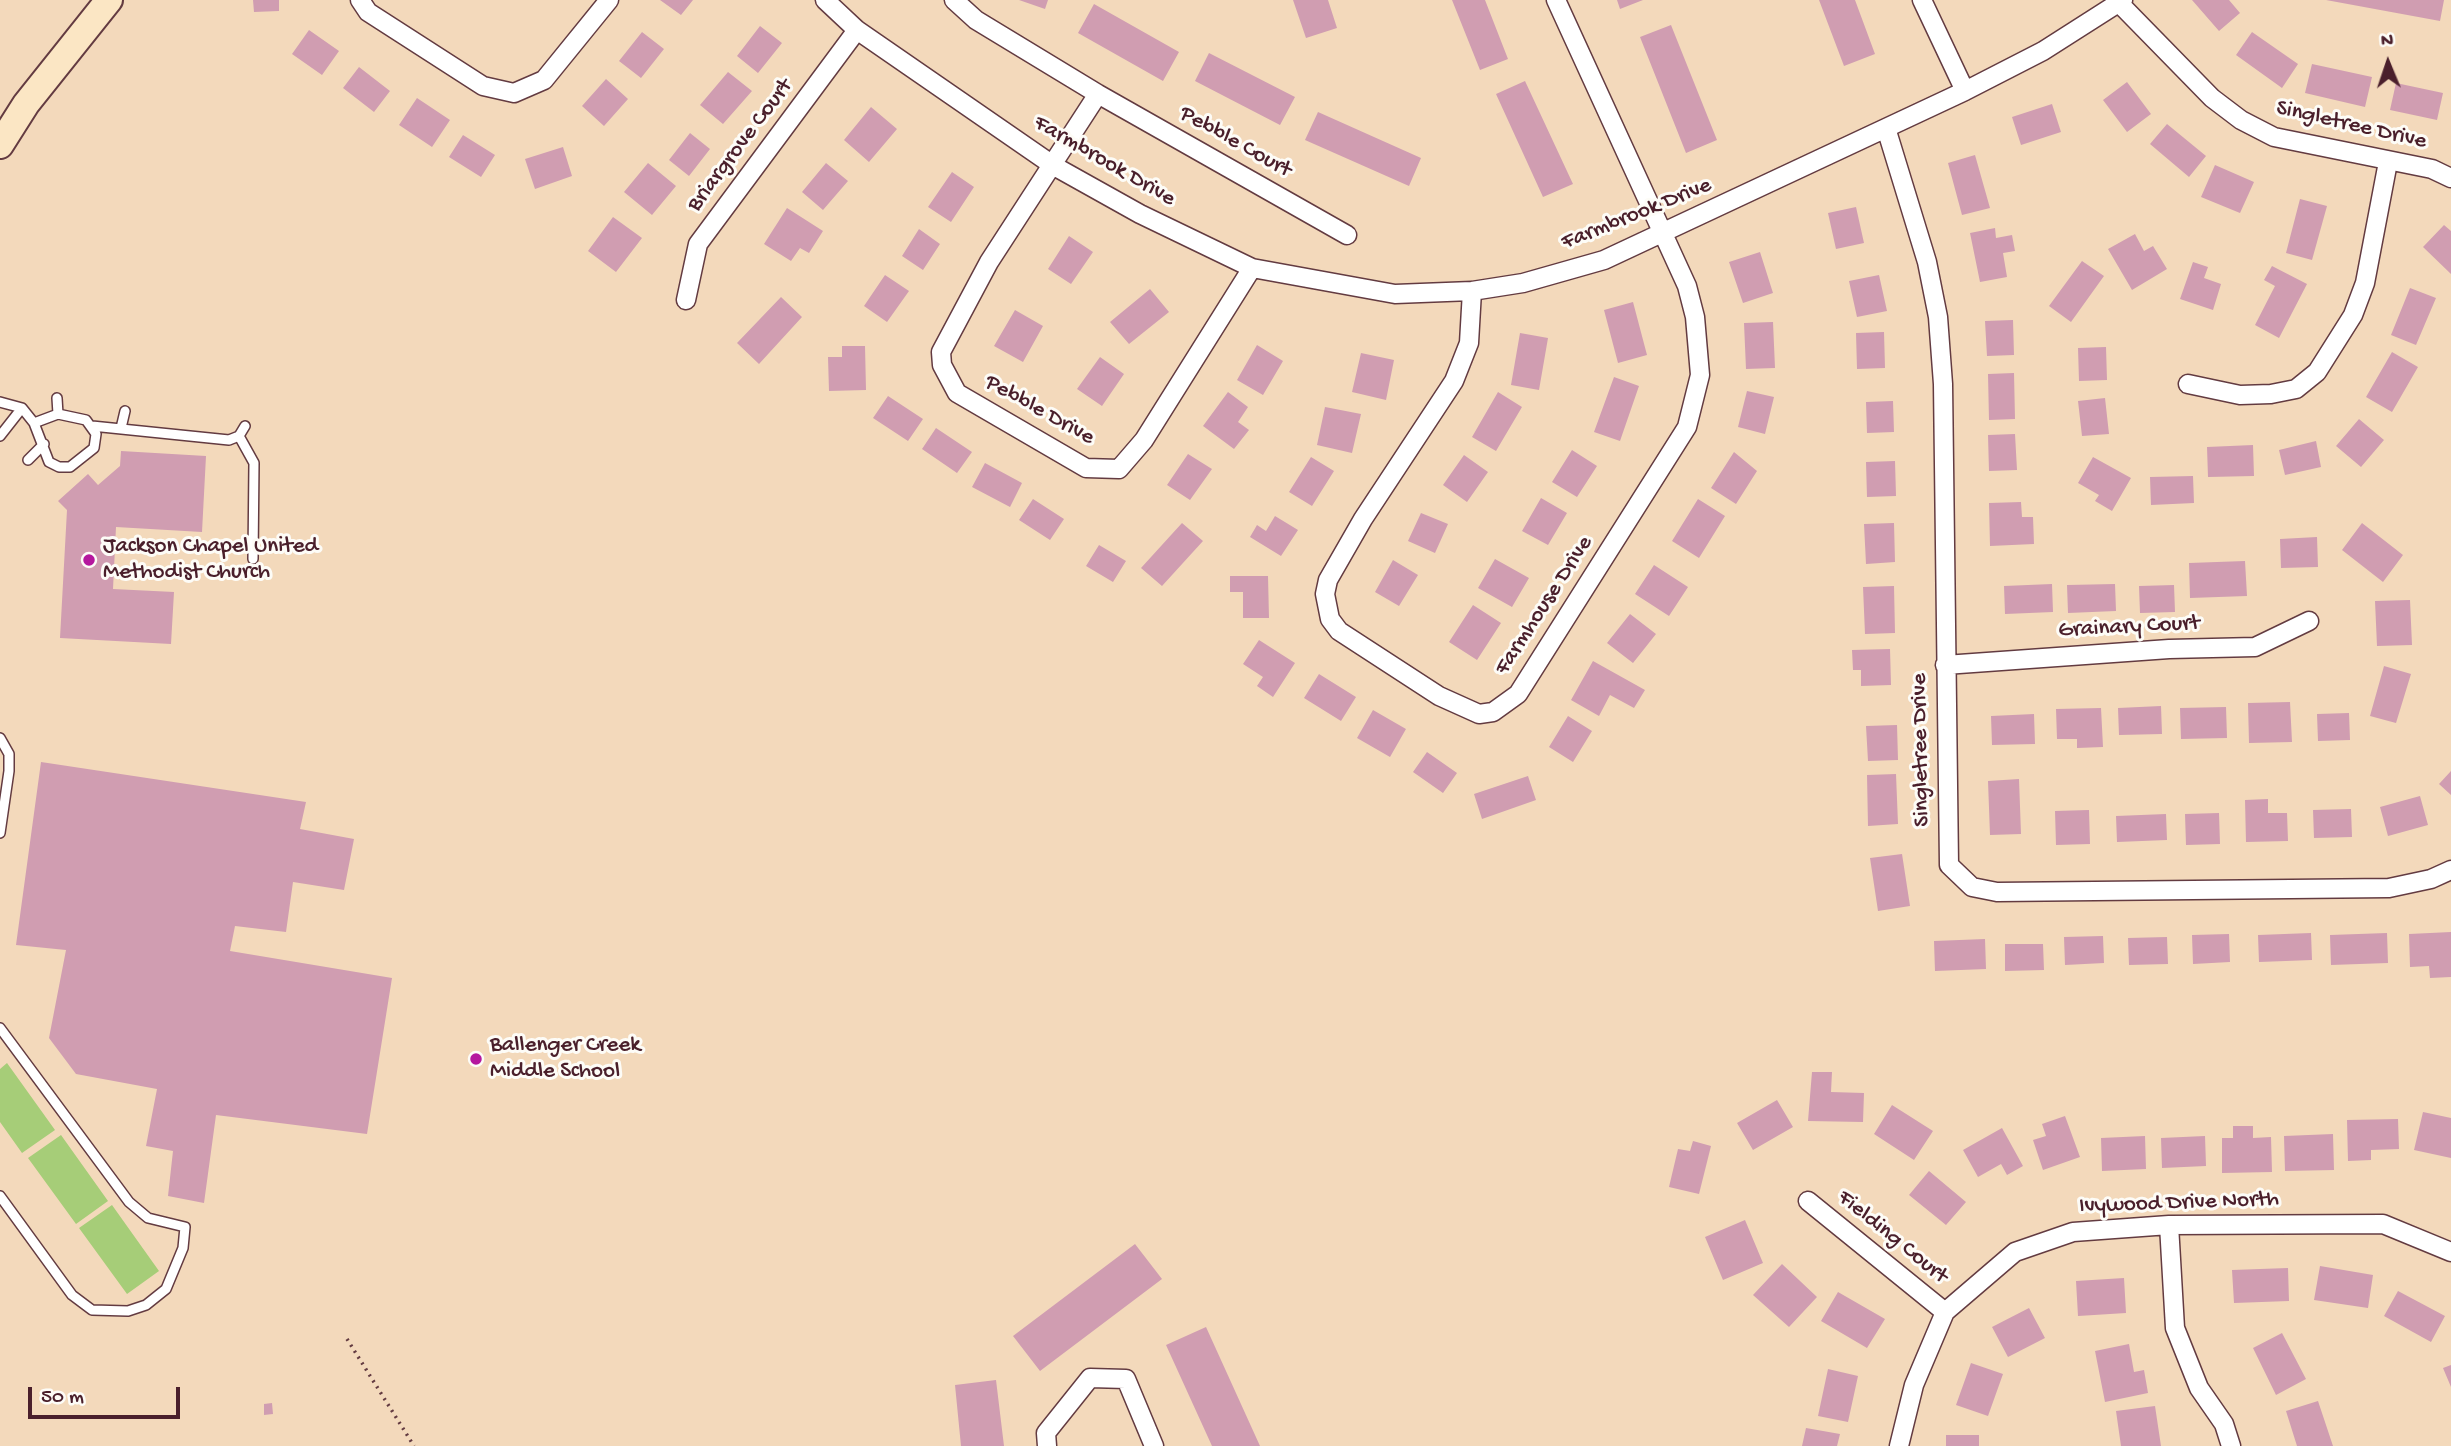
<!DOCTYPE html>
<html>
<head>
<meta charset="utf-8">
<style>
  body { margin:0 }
  #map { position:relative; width:2451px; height:1446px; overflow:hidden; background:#f3d9bb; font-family:"Gochi Hand",sans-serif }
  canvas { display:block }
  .north { position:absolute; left:2353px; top:28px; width:70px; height:70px; -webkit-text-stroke:5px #fdfcf7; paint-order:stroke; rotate:358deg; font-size:19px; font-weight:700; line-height:28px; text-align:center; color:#4a1f2b }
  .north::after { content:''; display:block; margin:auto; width:24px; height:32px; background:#4a1f2b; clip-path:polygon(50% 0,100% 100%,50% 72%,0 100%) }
  .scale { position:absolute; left:28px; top:1387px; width:152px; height:32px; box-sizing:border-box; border:4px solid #4a1f2b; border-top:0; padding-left:9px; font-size:21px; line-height:24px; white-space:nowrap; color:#4a1f2b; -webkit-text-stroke:5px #fdfcf7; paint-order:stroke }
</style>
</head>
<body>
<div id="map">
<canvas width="2451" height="1446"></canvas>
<div class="north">N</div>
<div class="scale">50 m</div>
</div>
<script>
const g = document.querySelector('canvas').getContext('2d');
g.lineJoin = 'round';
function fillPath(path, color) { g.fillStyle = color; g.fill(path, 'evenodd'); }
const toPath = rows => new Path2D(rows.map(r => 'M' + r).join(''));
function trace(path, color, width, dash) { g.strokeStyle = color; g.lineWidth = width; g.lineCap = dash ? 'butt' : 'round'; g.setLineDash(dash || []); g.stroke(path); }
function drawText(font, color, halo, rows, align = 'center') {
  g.font = font + ' "Gochi Hand",sans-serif'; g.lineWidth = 6; g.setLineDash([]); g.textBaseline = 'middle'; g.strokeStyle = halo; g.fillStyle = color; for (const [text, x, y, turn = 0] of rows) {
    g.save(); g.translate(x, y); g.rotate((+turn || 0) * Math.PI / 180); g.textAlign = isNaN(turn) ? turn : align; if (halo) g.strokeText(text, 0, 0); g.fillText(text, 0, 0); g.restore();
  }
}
const green = toPath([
  [7,1063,55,1130,22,1153,0,1122,0,1069],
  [61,1135,108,1201,76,1224,28,1158],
  [112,1205,159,1271,127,1294,79,1228]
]);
const building = toPath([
  [253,0,279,0,279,11,254,12],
  [660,0,693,0,681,15],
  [1019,0,1048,0,1045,9],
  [1293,0,1328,0,1337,28,1306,38],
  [1452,0,1485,0,1508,59,1480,70],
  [1617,0,1643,0,1620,9],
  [1819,0,1855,0,1875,54,1844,66],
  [2192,0,2229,0,2240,13,2219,31],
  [2326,0,2444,0,2440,21],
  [1094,4,1179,52,1163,81,1078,33],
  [1671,25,1717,140,1686,153,1640,37],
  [760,26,782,43,758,73,737,56],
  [309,30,339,51,322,75,292,54],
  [642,32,664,49,641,78,619,61],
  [2252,32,2298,64,2282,88,2236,55],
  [1209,53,1295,97,1280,125,1195,81],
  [2312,64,2372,77,2365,107,2305,93],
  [359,67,390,91,374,112,343,88],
  [728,72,752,91,723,124,700,105],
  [606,79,628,99,604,126,582,106],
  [1525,81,1573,184,1543,197,1496,94],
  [2127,82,2151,114,2127,132,2103,100],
  [2396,83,2443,93,2437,120,2390,110],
  [417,98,450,120,432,147,399,125],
  [2052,104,2061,132,2021,145,2012,117],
  [871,107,897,129,869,162,844,140],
  [1318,112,1421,158,1409,186,1305,140],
  [2167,124,2206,156,2189,177,2150,144],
  [690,133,710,149,689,176,669,160],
  [463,135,495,155,481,177,449,157],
  [563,147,572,176,535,189,525,159],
  [1975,155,1990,208,1962,215,1948,163],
  [648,163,676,186,652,215,624,192],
  [826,163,848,181,823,210,802,192],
  [2215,165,2254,182,2240,213,2201,197],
  [952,172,974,187,951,222,928,207],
  [2300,199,2327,206,2312,260,2286,253],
  [1856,207,1864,243,1836,249,1828,213],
  [787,208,823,231,809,253,800,248,791,261,764,244],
  [613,217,642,238,616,272,588,251],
  [2444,225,2451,231,2451,274,2423,247],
  [1995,228,1996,238,2012,235,2015,251,2003,253,2007,277,1980,282,1970,233],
  [919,229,940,244,923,270,902,256],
  [2135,234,2144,251,2153,246,2167,269,2132,290,2108,249],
  [1069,236,1093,252,1071,284,1048,269],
  [1760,252,1773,293,1743,303,1729,262],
  [2082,261,2104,276,2071,322,2049,306],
  [2193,262,2208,267,2204,278,2221,284,2213,310,2180,299],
  [2272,266,2307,284,2279,338,2255,325,2275,286,2264,280],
  [885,275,909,291,887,322,864,306],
  [1879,275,1887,311,1857,317,1849,281],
  [2410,288,2436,298,2416,345,2391,335],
  [1150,289,1169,312,1129,344,1110,322],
  [781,297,802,317,759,364,737,343],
  [1633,302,1647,355,1618,363,1604,310],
  [1015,310,1043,326,1023,362,994,346],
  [2013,320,2014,355,1987,356,1985,321],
  [1773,322,1775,368,1746,369,1744,323],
  [1884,332,1885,368,1857,369,1856,333],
  [1520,333,1548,338,1539,390,1511,385],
  [1257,345,1283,361,1263,395,1237,380],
  [842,346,865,346,866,390,829,391,828,357,842,357],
  [2106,347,2107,380,2079,381,2078,348],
  [2392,352,2418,367,2392,412,2366,397],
  [1361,353,1394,360,1386,400,1352,392],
  [1100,357,1124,374,1102,406,1077,389],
  [2014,373,2015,419,1989,420,1988,374],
  [1614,377,1639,386,1620,441,1594,432],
  [1747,391,1774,397,1765,434,1738,427],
  [1228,392,1248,407,1238,422,1249,430,1234,449,1203,426],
  [1498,392,1522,407,1496,451,1472,437],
  [888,396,923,419,908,441,873,418],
  [2105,398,2109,434,2082,436,2078,401],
  [1893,401,1894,432,1867,433,1866,402],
  [1325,407,1361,414,1352,453,1317,445],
  [2359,419,2384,440,2361,467,2336,446],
  [936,428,972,452,957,473,922,449],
  [2015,434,2017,470,1989,471,1988,435],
  [2316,441,2321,467,2285,475,2279,450],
  [2253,445,2254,476,2208,477,2207,447],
  [1572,450,1597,466,1577,497,1552,482],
  [121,451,206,456,202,532,116,527,113,589,174,592,171,644,60,638,67,510,58,501,88,474,98,485,120,466],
  [1734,452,1757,471,1736,504,1711,488],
  [1188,454,1212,469,1190,500,1167,485],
  [1464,455,1488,472,1467,502,1443,485],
  [1311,457,1334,471,1312,506,1289,492],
  [2093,457,2131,478,2112,511,2095,501,2099,495,2078,483],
  [1895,461,1896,496,1867,497,1866,462],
  [985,463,1022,483,1010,507,972,487],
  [2193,476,2194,503,2151,505,2150,477],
  [1541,498,1567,513,1548,545,1522,531],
  [1033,499,1064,519,1050,540,1019,520],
  [1698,499,1725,516,1699,558,1672,541],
  [2021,502,2022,517,2033,517,2034,544,1990,546,1989,503],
  [1421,513,1448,524,1435,553,1408,541],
  [1275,516,1298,530,1281,556,1250,537,1257,525,1266,531],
  [1182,523,1203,541,1162,586,1141,568],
  [1894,523,1895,562,1866,564,1864,524],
  [2362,523,2403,555,2383,582,2342,550],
  [2317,537,2318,567,2281,568,2280,539],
  [1099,545,1126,561,1113,582,1086,566],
  [1495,559,1529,578,1512,607,1478,588],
  [1393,560,1418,575,1399,606,1375,592],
  [2245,561,2247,596,2190,598,2189,563],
  [1654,565,1688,587,1669,616,1635,594],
  [1230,576,1268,576,1269,618,1243,618,1243,592,1230,592],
  [2052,584,2053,612,2005,614,2004,586],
  [2115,584,2116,611,2068,613,2067,585],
  [2174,585,2175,612,2140,613,2139,586],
  [1894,586,1895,633,1865,634,1863,587],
  [2410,600,2412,645,2377,646,2375,601],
  [1473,605,1501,623,1477,660,1449,642],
  [1630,614,1656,634,1633,663,1607,643],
  [1259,640,1295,663,1273,697,1257,686,1263,677,1243,664],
  [1890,649,1891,685,1861,686,1861,670,1853,670,1852,650],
  [1593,661,1645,690,1634,708,1610,695,1599,716,1571,700],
  [2384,666,2411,674,2396,723,2370,716],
  [1319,674,1356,697,1341,721,1304,698],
  [2290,702,2292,742,2249,743,2248,703],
  [2161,706,2162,734,2119,735,2118,708],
  [2226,707,2227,738,2181,739,2180,708],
  [2101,708,2103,747,2077,748,2077,739,2057,739,2056,709],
  [1373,710,1406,729,1390,757,1357,738],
  [2349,713,2350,740,2318,741,2317,714],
  [2034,714,2035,744,1992,745,1991,716],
  [1568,716,1592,731,1573,762,1549,747],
  [1897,725,1898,760,1868,761,1866,726],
  [1427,752,1457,773,1443,793,1413,772],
  [41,762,306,802,300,829,354,839,344,890,293,882,286,932,235,926,230,951,392,978,367,1134,216,1115,204,1203,168,1196,173,1151,146,1146,157,1089,76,1074,49,1038,66,950,16,945],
  [2451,771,2451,795,2439,784],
  [1896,774,1898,824,1868,826,1867,775],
  [1528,776,1536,800,1482,819,1474,794],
  [2019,779,2021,834,1990,835,1988,781],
  [2420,796,2428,825,2388,836,2380,807],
  [2268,799,2268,813,2287,813,2288,841,2246,842,2245,800],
  [2351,809,2352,837,2314,838,2313,810],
  [2089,810,2090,844,2056,845,2055,811],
  [2219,813,2220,844,2186,845,2185,814],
  [2166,814,2167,840,2117,842,2116,816],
  [1902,854,1910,906,1878,911,1870,858],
  [2451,932,2451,977,2430,978,2429,966,2410,967,2409,934],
  [2311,933,2312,960,2259,962,2258,935],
  [2387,933,2388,963,2331,965,2330,935],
  [2229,934,2230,962,2193,964,2192,935],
  [2103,936,2104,963,2065,965,2064,937],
  [2167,937,2168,964,2129,965,2128,938],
  [1985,939,1986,969,1935,971,1934,941],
  [2005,944,2043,944,2044,970,2005,971],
  [1812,1072,1832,1072,1831,1092,1864,1093,1863,1122,1808,1121],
  [1777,1100,1793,1127,1753,1150,1737,1123],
  [1892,1105,1933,1131,1914,1160,1874,1134],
  [2423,1112,2451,1118,2451,1158,2414,1150],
  [2065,1116,2080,1157,2043,1170,2033,1140,2046,1136,2042,1124],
  [2398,1119,2399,1149,2371,1150,2371,1160,2348,1161,2347,1120],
  [2233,1126,2253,1126,2253,1138,2271,1137,2272,1172,2222,1173,2222,1138,2233,1138],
  [2002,1128,2023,1166,2007,1175,2001,1164,1978,1177,1963,1150],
  [2333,1134,2334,1170,2285,1171,2284,1136],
  [2145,1136,2146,1169,2102,1171,2101,1138],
  [2205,1136,2206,1166,2162,1168,2161,1138],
  [1693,1141,1711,1146,1699,1194,1669,1187,1678,1149,1690,1151],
  [1929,1171,1966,1202,1946,1225,1909,1195],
  [1745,1220,1763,1263,1723,1280,1705,1237],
  [1135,1244,1162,1279,1040,1371,1013,1336],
  [1782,1264,1817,1297,1789,1327,1753,1295],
  [2320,1266,2373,1275,2368,1308,2314,1300],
  [2288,1268,2289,1301,2234,1303,2232,1270],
  [2124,1278,2126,1313,2078,1316,2076,1281],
  [2398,1291,2445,1316,2431,1342,2384,1316],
  [1838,1292,1885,1319,1867,1348,1821,1321],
  [2029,1308,2045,1338,2008,1357,1992,1327],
  [1206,1327,1260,1446,1212,1446,1166,1345],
  [2282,1333,2306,1379,2276,1395,2253,1348],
  [2129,1344,2134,1372,2144,1370,2148,1393,2105,1402,2095,1351],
  [1971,1363,2003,1374,1988,1416,1956,1405],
  [2451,1365,2451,1387,2443,1368],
  [1828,1369,1858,1376,1848,1422,1818,1416],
  [996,1380,1004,1446,961,1446,955,1385],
  [2318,1401,2333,1446,2297,1446,2286,1411],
  [272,1403,273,1414,264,1415,264,1404],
  [2155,1406,2161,1446,2121,1446,2116,1411],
  [1806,1428,1840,1434,1837,1446,1802,1446],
  [1946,1435,1979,1435,1979,1446,1946,1446]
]);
const path = toPath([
  [347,1339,414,1446]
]);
const lane = toPath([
  [57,398,58,414],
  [0,402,22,408,34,423],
  [58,414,86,420,96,434,94,448,70,467,59,467,49,462,34,423,58,414],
  [92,426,229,440,239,436,245,426],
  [121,428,125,411],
  [0,436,22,408],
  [239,436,254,463,253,559],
  [28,460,44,444],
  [0,738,9,754,9,771,0,833],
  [0,1028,129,1202,148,1218,185,1227,183,1248,166,1289,146,1305,128,1311,92,1310,72,1295,0,1196]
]);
const street = toPath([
  [360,0,368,12,483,86,514,93,544,80,609,0],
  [825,0,857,30,1054,166,1140,214,1252,268,1395,294,1472,291,1523,283,1604,260,1965,91,2043,51,2123,0],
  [954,0,976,20,1098,94,1347,235],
  [1922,0,1965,91],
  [2120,4,2212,98,2241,120,2274,137,2432,169,2451,178],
  [1098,94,989,262,941,352,942,365,957,393,1086,468,1119,469,1144,440,1252,268],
  [1886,128,1927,262,1938,317,1943,384,1949,865,1972,887,1997,892,2389,888,2431,879,2451,870],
  [1472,291,1469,343,1454,381,1363,519,1328,580,1325,594,1330,619,1339,631,1439,696,1479,714,1493,712,1518,694,1687,427,1700,375,1695,317,1687,286,1556,0],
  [686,300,698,244,857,30],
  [2188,384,2240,395,2271,394,2296,389,2317,372,2353,315,2365,283,2388,162],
  [1945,665,2169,649,2255,647,2309,621],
  [1808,1201,1945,1312],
  [2169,1225,2175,1328,2199,1388,2224,1424,2231,1446],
  [1047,1446,1046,1433,1090,1378,1126,1379,1154,1446],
  [1899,1446,1914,1385,1945,1312,2015,1252,2073,1232,2169,1225,2383,1224,2451,1252]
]);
const secondary = toPath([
  [0,145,26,104,109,0]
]);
const markers = [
  [89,560,7,"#b5179e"],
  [476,1059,7,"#b5179e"]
];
const streetNames = [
  ["Singletree Drive",2351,126,13],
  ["Pebble Court",1235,143,29],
  ["Briargrove Court",741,146,-53],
  ["Farmbrook Drive",1104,162,30],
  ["Farmbrook Drive",1637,215,-22],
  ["Pebble Drive",1039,411,29],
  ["Farmhouse Drive",1545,606,-57],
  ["Grainary Court",2129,628,-3],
  ["Singletree Drive",1922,750,-91],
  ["Ivywood Drive North",2179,1204,-2],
  ["Fielding Court",1892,1238,39]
];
const poiNames = [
  ["Jackson Chapel United",103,547],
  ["Methodist Church",103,573],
  ["Ballenger Creek",490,1046],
  ["Middle School",490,1072]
];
fillPath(green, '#a6cd78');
fillPath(building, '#d09db1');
trace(lane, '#633b41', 12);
trace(street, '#633b41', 21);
trace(secondary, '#633b41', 30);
trace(path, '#633b41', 3.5, [2, 5]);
trace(lane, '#fff', 9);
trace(street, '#fff', 18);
trace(secondary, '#fbe6c4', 26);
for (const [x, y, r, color] of markers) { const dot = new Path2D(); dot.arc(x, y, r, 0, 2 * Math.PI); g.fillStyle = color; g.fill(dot); trace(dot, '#fdfcf7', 2.5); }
drawText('23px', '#4a1f2b', '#fdfcf7', streetNames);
drawText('23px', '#4a1f2b', '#fdfcf7', poiNames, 'left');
</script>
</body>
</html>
